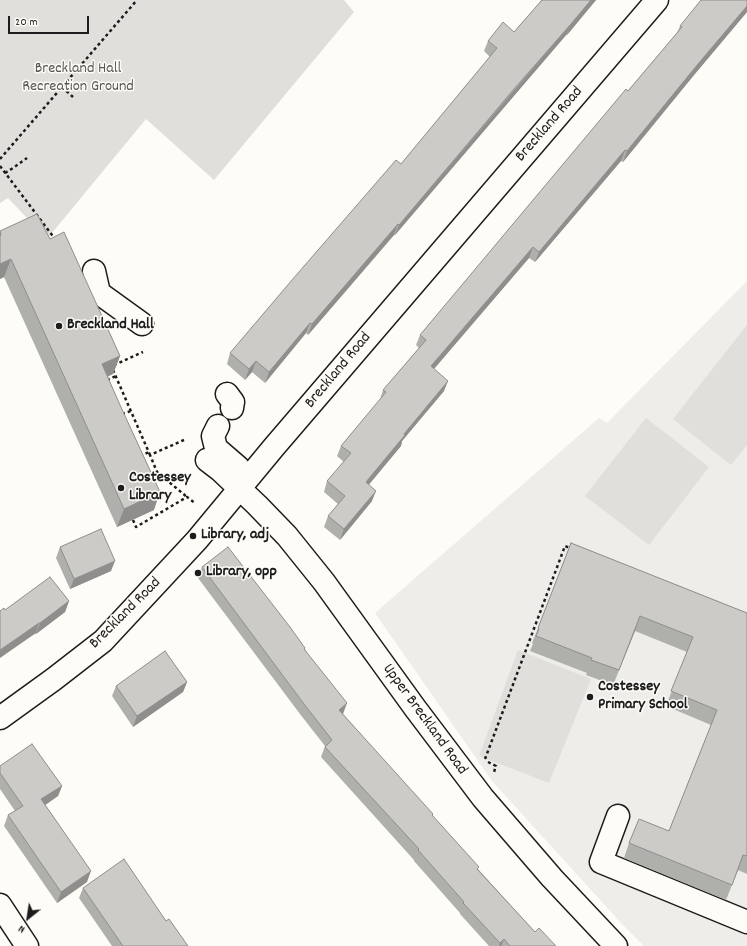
<!DOCTYPE html>
<html>
<head>
<meta charset="utf-8">
<style>
  body { margin:0 }
  #map { position:relative; width:747px; height:946px; overflow:hidden; background:#fdfcf7; font-family:Dekko,sans-serif }
  canvas { display:block }
  .north { position:absolute; left:8px; top:898px; width:40px; height:40px; -webkit-text-stroke:3px #fdfcf7; paint-order:stroke; rotate:210deg; font-size:11px; font-weight:700; line-height:16px; text-align:center; color:#1c1c1c }
  .north::after { content:''; display:block; margin:auto; width:14px; height:18px; background:#1c1c1c; clip-path:polygon(50% 0,100% 100%,50% 72%,0 100%) }
  .scale { position:absolute; left:8px; top:16px; width:81px; height:18px; box-sizing:border-box; border:2px solid #1c1c1c; border-top:0; padding-left:5px; font-size:12px; line-height:14px; white-space:nowrap; color:#1c1c1c; -webkit-text-stroke:3px #fdfcf7; paint-order:stroke }
</style>
</head>
<body>
<div id="map">
<canvas width="747" height="946"></canvas>
<div class="north">N</div>
<div class="scale">20 m</div>
</div>
<script>
const g = document.querySelector('canvas').getContext('2d');
g.lineJoin = 'round';
function fillPath(path, color) { g.fillStyle = color; g.fill(path, 'evenodd'); }
const toPath = rows => new Path2D(rows.map(r => 'M' + r).join(''));
function trace(path, color, width, dash) { g.strokeStyle = color; g.lineWidth = width; g.lineCap = dash ? 'butt' : 'round'; g.setLineDash(dash || []); g.stroke(path); }
function drawText(font, color, halo, rows, align = 'center') {
  g.font = font + ' Dekko,sans-serif'; g.lineWidth = 3; g.setLineDash([]); g.textBaseline = 'middle'; g.strokeStyle = halo; g.fillStyle = color; for (const [text, x, y, turn = 0] of rows) {
    g.save(); g.translate(x, y); g.rotate((+turn || 0) * Math.PI / 180); g.textAlign = isNaN(turn) ? turn : align; if (halo) g.strokeText(text, 0, 0); g.fillText(text, 0, 0); g.restore();
  }
}
const built = toPath([
  [747,281,747,946,644,946,621,923,492,781,375,613,599,418,607,423]
]);
const green = toPath([
  [0,0,344,0,354,12,214,180,146,119,47,239,8,198,0,203],
  [747,325,747,445,731,465,673,419],
  [646,418,709,467,649,545,585,496],
  [518,650,591,679,549,783,479,756]
]);
const path = toPath([
  [62,87,73,97],
  [0,159,137,0],
  [0,166,52,235,56,239],
  [5,173,13,168,27,158],
  [114,365,143,352],
  [113,370,150,455],
  [107,380,116,376],
  [122,414,131,411],
  [184,440,150,455,157,472,187,497],
  [140,456,149,452],
  [133,520,136,527,187,497,195,503],
  [485,759,565,546,572,549],
  [488,762,496,766,494,772]
]);
const minor = toPath([
  [94,271,99,293,142,324],
  [227,394,233,402,232,408],
  [218,426,213,436,216,448,238,467],
  [207,460,220,470,239,488,257,505,287,536,324,582,415,708,483,798,552,878,616,946],
  [0,718,54,679,103,641,197,540,274,447,657,0],
  [618,816,601,862,747,922],
  [0,905,27,946]
]);
const wall = toPath([
  [541,0,596,0,567,35,567,34,510,100,395,235,394,235,308,335,306,333,265,383,252,372,245,380,227,364,230,353,401,164,490,57,484,51,488,41,514,32,540,2],
  [747,0,747,12,694,75,623,162,621,161,535,262,529,258,434,369,444,391,402,441,401,446,369,484,372,501,340,540,324,527,328,516,338,504,324,492,327,481,344,462,337,456,341,446,380,400,383,390,419,348,416,345,420,335,677,33,680,26],
  [0,231,50,239,120,356,113,374,108,376,154,510,117,527,4,277,0,279],
  [571,543,747,613,747,874,738,870,726,900,624,858,629,843,669,831,711,725,666,706,687,652,635,631,613,685,586,675,587,673,530,651,533,644,532,643,538,628],
  [60,547,111,571,70,589,56,558],
  [202,567,305,648,305,649,343,714,432,816,478,869,535,932,556,946,489,946,460,914,460,913,414,861,414,860,321,757,325,746,300,714,198,578],
  [69,601,65,612,36,634,5,610],
  [187,682,183,692,133,727,112,696,116,686],
  [0,766,62,786,58,796,45,805,87,882,57,903,4,826,8,815,15,811,0,789],
  [83,888,166,921,188,946,112,946,79,898]
]);
const shadedWall = toPath([
  [591,0,596,0,567,35,571,24],
  [747,6,747,12,694,75,623,162,627,151,698,64],
  [571,24,567,34,395,235,399,225],
  [625,150,621,161,535,262,539,252],
  [398,224,394,235,308,335,312,324],
  [533,247,529,258,427,377,431,366],
  [11,259,4,277,0,279,0,264],
  [310,323,306,333,265,383,269,372],
  [120,356,113,374,96,382,102,364],
  [256,361,252,372,245,380,249,369],
  [448,381,444,391,402,441,401,446,362,493,366,482,404,434],
  [376,491,372,501,340,540,344,529],
  [160,492,154,510,117,527,124,509],
  [115,561,111,571,70,589,74,579],
  [69,601,65,612,36,634,40,623],
  [640,616,635,631,613,685,619,670],
  [39,623,36,633,0,658,0,650],
  [187,682,183,692,133,727,137,716],
  [347,703,343,714,335,720,339,710],
  [62,786,58,796,38,810,41,799],
  [743,855,738,870,726,900,732,885],
  [91,871,87,882,57,903,61,892],
  [504,939,501,946,499,946,500,943]
]);
const building = toPath([
  [542,0,591,0,571,24,514,89,399,225,398,224,312,324,310,323,269,372,256,361,249,369,230,353,292,280,396,160,401,164,497,48,488,41,503,22,514,32,542,0],
  [701,0,747,0,747,6,698,64,627,151,625,150,539,252,533,247,431,366,448,381,404,434,405,435,366,482,376,491,344,529,328,516,345,496,327,481,351,453,341,446,386,392,383,390,426,340,420,335,626,89,628,91,682,27,680,26,701,0],
  [37,214,50,239,64,232,120,356,102,364,120,405,160,492,124,509,11,259,0,264,0,236,1,235,0,231,37,214],
  [101,529,115,561,74,579,60,547,101,529],
  [571,543,747,613,747,856,743,855,732,885,629,843,639,819,669,831,717,710,671,691,693,637,640,616,619,670,591,660,592,658,536,636,539,629,538,628,571,543],
  [228,547,290,627,305,648,304,649,347,703,339,710,433,814,432,815,479,867,477,869,535,932,539,928,556,946,510,946,504,939,500,943,463,903,464,902,418,850,419,849,325,747,332,740,304,704,202,567,228,547],
  [50,577,69,601,40,623,39,623,0,650,0,611,4,608,5,610,50,577],
  [165,651,187,682,137,716,116,686,165,651],
  [32,744,62,786,41,799,91,871,61,892,8,815,23,806,0,773,0,766,32,744],
  [124,859,166,921,169,919,188,946,123,946,83,888,124,859]
]);
const markers = [
  [59,326,4,"#1c1c1c"],
  [121,488,4,"#1c1c1c"],
  [193,536,4,"#1c1c1c"],
  [198,573,4,"#1c1c1c"],
  [590,697,4,"#1c1c1c"]
];
const parkNames = [
  ["Breckland Hall",78,70],
  ["Recreation Ground",78,88]
];
const streetNames = [
  ["Breckland Road",550,125,-49],
  ["Breckland Road",339,371,-50],
  ["Breckland Road",126,614,-45],
  ["Upper Breckland Road",424,720,54]
];
const poiNames = [
  ["Breckland Hall",67,326],
  ["Costessey",129,479],
  ["Library",129,497],
  ["Library, adj",201,536],
  ["Library, opp",206,573],
  ["Costessey",598,688],
  ["Primary School",598,706]
];
fillPath(built, '#eeede9');
fillPath(green, '#e0dfdb');
trace(minor, '#1c1c1c', 25);
trace(path, '#1c1c1c', 2.5, [3, 3]);
trace(minor, '#fdfcf7', 22);
fillPath(wall, '#afafac');
fillPath(shadedWall, '#8f8e8c');
fillPath(building, '#cccbc8');
trace(building, '#8f8e8c', 1);
for (const [x, y, r, color] of markers) { const dot = new Path2D(); dot.arc(x, y, r, 0, 2 * Math.PI); g.fillStyle = color; g.fill(dot); trace(dot, '#fdfcf7', 1.5); }
drawText('16px', '#575655', '#fdfcf7', parkNames);
drawText('16px', '#1c1c1c', '#fdfcf7', streetNames);
drawText('bold 16px', '#1c1c1c', '#fdfcf7', poiNames, 'left');
</script>
</body>
</html>
